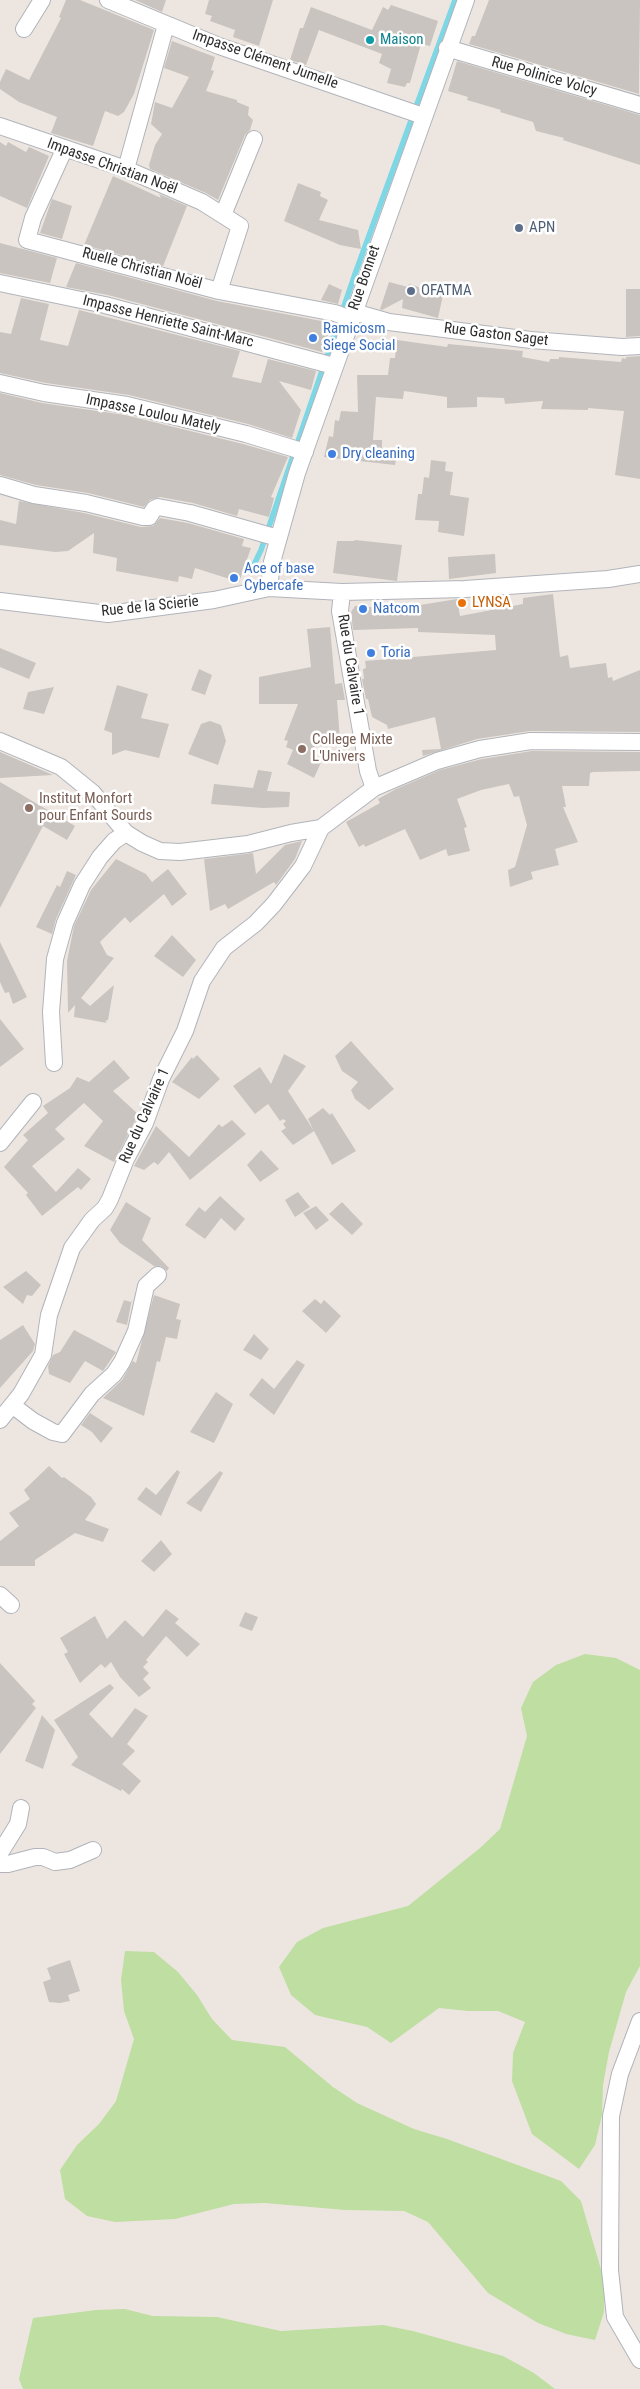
<!DOCTYPE html>
<html>
<head>
<meta charset="utf-8">
<style>
  body { margin:0 }
  canvas { display:block; background:#ede6e0 }
</style>
</head>
<body>
<canvas width="640" height="2389"></canvas>
<script>
const g = document.querySelector('canvas').getContext('2d');
g.lineJoin = 'round';
function fillPath(path, color) { g.fillStyle = color; g.fill(path, 'evenodd'); }
const toPath = rows => new Path2D(rows.map(r => 'M' + r).join(''));
function trace(path, color, width, dash) { g.strokeStyle = color; g.lineWidth = width; g.lineCap = dash ? 'butt' : 'round'; g.setLineDash(dash || []); g.stroke(path); }
function drawText(font, color, halo, rows, align = 'center') {
  g.font = font + ' "Roboto Condensed",sans-serif'; g.lineWidth = 5; g.setLineDash([]); g.textBaseline = 'middle'; g.strokeStyle = halo; g.fillStyle = color; for (const [text, x, y, turn = 0] of rows) {
    g.save(); g.translate(x, y); g.rotate((+turn || 0) * Math.PI / 180); g.textAlign = isNaN(turn) ? turn : align; if (halo) g.strokeText(text, 0, 0); g.fillText(text, 0, 0); g.restore();
  }
}
const green = toPath([
  [585,1654,616,1658,640,1670,640,1966,626,1992,609,2052,603,2085,602,2115,595,2145,579,2169,532,2134,512,2081,513,2053,525,2022,498,2011,468,2011,439,2008,391,2043,367,2027,315,2015,291,1995,279,1967,297,1942,323,1928,408,1906,480,1848,500,1829,527,1736,521,1708,533,1682,556,1665],
  [125,1951,154,1952,178,1972,197,1995,212,2019,232,2040,285,2047,333,2087,357,2103,414,2129,447,2139,561,2181,581,2201,605,2283,604,2312,595,2340,566,2334,538,2323,488,2293,428,2222,404,2211,345,2210,265,2203,234,2204,175,2219,115,2222,87,2216,65,2199,60,2170,77,2145,99,2124,116,2101,134,2039,124,2011,121,1980],
  [125,2309,153,2316,217,2317,281,2331,383,2325,413,2331,503,2356,534,2373,555,2389,23,2389,19,2379,33,2318,96,2310]
]);
const stream = toPath([
  [251,571,261,550,355,274,455,0]
]);
const building = toPath([
  [66,0,80,0,154,30,134,94,124,112,118,116,105,111,93,146,51,133,57,117,19,102,0,89,0,82,6,69,29,80,61,18,59,17],
  [135,0,166,0,162,12],
  [209,0,273,0,259,46,233,37,235,30,210,21,212,16,205,14],
  [489,0,640,0,639,94,469,44,472,36,475,36],
  [391,5,438,21,430,46,421,44,410,83,407,83,405,87,387,83,391,69,379,63,382,54,319,30,306,65,290,60,300,28,303,28,311,7,372,30,383,7,388,10],
  [172,41,215,57,211,70,214,71,206,91,237,100,237,102,249,107,248,115,253,120,250,130,245,135,218,200,206,193,150,169,149,165,155,145,162,134,151,124,155,102,172,108,189,77,164,68],
  [457,61,640,115,640,165,563,140,564,138,536,131,533,122,500,112,501,110,467,100,468,97,448,91],
  [0,142,6,146,8,142,26,152,29,147,49,156,27,208,0,196],
  [113,176,161,198,159,194,187,206,163,266,84,245],
  [298,183,321,192,320,196,328,200,319,220,358,230,361,249,340,245,284,221],
  [52,199,72,206,62,239,40,233],
  [0,243,57,258,50,283,0,273],
  [76,263,217,301,332,323,322,352,108,295,66,287],
  [389,282,408,287,409,284,443,295,438,318,402,308,403,299,382,310,380,309],
  [329,284,342,290,338,304,321,300],
  [626,289,640,289,640,336,626,337],
  [21,298,49,304,40,340,68,346,79,310,240,351,232,377,261,383,268,359,316,371,311,390,279,381,301,410,292,438,248,424,129,395,46,383,0,373,0,332,11,334],
  [397,340,447,347,448,344,523,351,522,357,549,362,550,359,559,359,559,357,621,362,622,358,626,359,626,357,640,356,640,479,615,475,624,411,588,408,588,410,541,409,543,401,505,404,504,398,477,397,477,407,447,408,447,397,404,391,403,399,376,397,373,440,382,440,382,448,398,449,395,465,324,457,329,436,333,437,335,420,339,421,341,411,358,412,357,375,388,375,390,358,395,358],
  [0,393,42,403,125,415,243,444,288,457,271,497,274,498,269,517,239,509,237,516,193,503,160,497,150,500,144,507,88,493,36,485,0,475],
  [431,460,446,462,445,471,453,472,450,495,469,498,464,536,438,532,439,521,415,520,418,494,422,494,424,477,429,478],
  [19,501,84,513,141,527,153,526,160,518,188,523,244,539,242,546,251,548,239,582,195,568,192,579,179,576,178,582,116,571,117,558,93,553,94,533,68,551,55,552,0,545,0,520,16,524],
  [355,540,402,545,397,581,333,573,337,541,354,541],
  [495,554,496,573,449,579,448,557],
  [553,594,560,657,568,655,570,668,606,663,608,678,612,677,613,681,640,670,640,732,530,731,477,739,423,756,422,750,441,749,435,717,388,729,387,725,372,717,368,699,366,699,362,679,364,679,363,669,366,668,365,661,496,650,495,635,418,632,418,628,353,630,351,612,355,606,414,610,414,606,457,599,460,616,523,604,523,598],
  [330,627,335,684,342,683,345,700,337,700,340,741,314,747,316,759,323,758,314,778,287,764,293,750,286,747,288,741,284,740,298,704,259,704,259,677,311,667,307,629],
  [0,648,36,663,29,679,0,667],
  [199,669,212,675,205,695,191,690],
  [117,685,148,694,141,718,169,724,159,758,125,750,112,755,112,733,104,730],
  [54,687,44,714,23,709,28,692],
  [210,721,221,725,226,741,218,765,188,754,201,724],
  [532,751,640,752,640,771,593,772,590,773,589,786,562,786,566,807,563,807,578,842,555,849,559,865,531,872,533,879,510,887,508,870,515,867,527,825,519,796,514,797,509,784,481,790,457,799,467,827,464,828,470,851,448,856,446,849,420,860,405,829,365,847,364,844,359,847,346,822,380,803,378,799,396,789,440,770,482,759],
  [0,752,53,775,0,778],
  [258,770,272,772,267,791,290,792,289,807,263,808,211,804,214,784,253,788],
  [0,782,75,826,67,840,43,826,0,908],
  [302,841,295,859,276,885,274,882,228,909,225,904,210,911,204,859,253,853,256,874,285,845],
  [116,859,146,874,152,882,168,869,187,894,172,906,164,894,130,923,125,917,100,942,107,955,114,958,81,998,90,1006,114,985,108,1020,105,1021,107,1023,74,1017,75,1005,68,1013,67,961,74,926,91,890],
  [67,871,76,875,56,919,52,934,36,927,57,885,60,887],
  [172,935,196,960,183,977,154,956],
  [0,942,27,997,13,1004,9,992,5,993,0,982],
  [0,1019,24,1049,0,1067],
  [351,1041,394,1089,369,1110,355,1099,351,1090,358,1082,342,1071,335,1056],
  [284,1054,306,1066,288,1091,314,1131,308,1119,323,1108,330,1115,332,1113,356,1151,332,1165,314,1131,293,1145,281,1131,286,1128,283,1124,286,1121,283,1119,280,1121,268,1104,255,1114,233,1086,260,1067,271,1084],
  [197,1055,220,1079,199,1099,172,1082,192,1057,193,1059],
  [114,1060,130,1078,113,1091,138,1114,136,1119,114,1162,84,1146,103,1121,84,1103,55,1129,65,1139,32,1166,56,1192,78,1168,91,1179,81,1190,78,1187,42,1216,26,1195,28,1193,4,1167,28,1140,23,1135,48,1113,43,1106,70,1088,77,1077,89,1082],
  [232,1120,246,1134,190,1180,169,1152,158,1165,154,1162,144,1170,134,1166,156,1126,189,1157,219,1124,222,1127],
  [261,1150,279,1169,260,1182,247,1165],
  [298,1192,310,1207,295,1217,285,1200],
  [220,1196,245,1219,235,1231,221,1218,205,1239,185,1225,199,1207,205,1212],
  [126,1202,151,1218,142,1240,169,1268,167,1271,161,1266,154,1266,120,1243,110,1230],
  [342,1202,363,1224,352,1235,329,1214],
  [316,1206,329,1220,316,1230,303,1213],
  [26,1271,41,1285,32,1296,27,1295,23,1304,3,1287],
  [154,1295,180,1304,176,1319,181,1320,177,1339,166,1337,160,1362,157,1361,144,1416,103,1398,122,1380,133,1361,136,1363],
  [132,1299,127,1325,116,1322,124,1300,131,1302],
  [315,1299,321,1304,324,1300,341,1316,326,1333,302,1311],
  [23,1325,35,1344,33,1351,0,1388,0,1340],
  [74,1330,116,1352,103,1371,85,1361,70,1383,49,1374,48,1366,53,1355,60,1352],
  [254,1334,269,1349,261,1360,243,1350],
  [297,1360,305,1365,274,1415,249,1395,262,1378,274,1389],
  [216,1392,233,1404,214,1443,190,1432],
  [90,1413,113,1428,101,1443,92,1432,81,1425],
  [49,1466,62,1478,64,1477,91,1497,96,1504,85,1520,109,1529,103,1542,75,1533,35,1560,35,1566,0,1566,0,1541,19,1526,9,1513,30,1499,24,1490],
  [177,1470,180,1472,161,1516,137,1499,146,1487,156,1495],
  [220,1471,223,1473,201,1512,186,1503],
  [161,1540,172,1554,154,1572,141,1561],
  [166,1609,179,1619,175,1623,200,1644,187,1657,166,1636,146,1660,148,1662,143,1667,149,1673,143,1679,151,1688,139,1697,120,1677,111,1662,105,1668,101,1664,80,1683,64,1654,68,1652,60,1638,95,1616,107,1639,125,1620,143,1637],
  [245,1612,258,1617,252,1631,239,1626],
  [0,1663,35,1701,32,1704,36,1708,0,1754],
  [110,1684,114,1688,89,1714,112,1738,135,1708,148,1716,127,1744,135,1751,122,1764,141,1781,129,1795,122,1789,121,1791,71,1765,78,1757,54,1720],
  [42,1715,55,1730,43,1769,25,1761],
  [70,1960,80,1991,68,1995,70,2001,60,2003,49,2002,43,1982,51,1979,47,1968]
]);
const street = toPath([
  [108,0,219,46,423,116],
  [24,29,42,0],
  [447,48,640,105],
  [0,126,126,169,202,202,240,226,219,291],
  [64,150,33,218,27,240,219,291,335,313,351,319],
  [126,169,166,25],
  [223,215,254,139],
  [0,283,105,305,334,366],
  [354,312,389,322,531,340,622,347,640,346],
  [0,383,44,393,127,405,246,434,305,452],
  [0,485,34,495,86,503,143,517,149,517,154,509,158,507,190,513,278,538],
  [269,588,272,562,297,473,466,0],
  [342,592,340,611,368,771,374,788],
  [0,601,108,614,214,600,269,588,342,592,465,589,608,579,640,574],
  [0,741,61,767,93,793,126,833,142,843,160,851,180,852,248,844,291,833,321,828,374,788,437,761,480,749,531,741,640,742],
  [54,1063,51,1012,55,959,65,923,82,885,100,857,114,841,126,833],
  [0,1143,33,1102],
  [12,1405,33,1421,53,1432,62,1434,92,1394,114,1374,122,1362,136,1331,146,1286,158,1275],
  [0,1420,21,1394,43,1355,49,1315,72,1248,92,1220,105,1208,110,1199,126,1159,145,1123,161,1079,185,1031,202,981,224,948,256,923,274,904,303,866,321,828],
  [0,1595,11,1605],
  [0,1860,0,1853,18,1824,21,1808],
  [0,1864,8,1864,35,1857,43,1857,55,1862,70,1860,93,1850],
  [640,2021,620,2074,611,2116,610,2270,615,2317,640,2360]
]);
const markers = [
  [370,40,5,"#0f9aa8"],
  [519,228,5,"#5c6f8a"],
  [411,291,5,"#5c6f8a"],
  [313,338,5,"#3f7fe0"],
  [332,454,5,"#3f7fe0"],
  [234,578,5,"#3f7fe0"],
  [462,603,5,"#e8710a"],
  [363,609,5,"#3f7fe0"],
  [371,653,5,"#3f7fe0"],
  [302,749,5,"#8d6e63"],
  [29,808,5,"#8d6e63"]
];
const cultureNames = [
  ["Maison",380,40]
];
const streetNames = [
  ["Impasse Clément Jumelle",265,60,19],
  ["Rue Polinice Volcy",544,77,16],
  ["Impasse Christian Noël",112,167,20],
  ["Ruelle Christian Noël",142,269,15],
  ["Rue Bonnet",365,278,-71],
  ["Impasse Henriette Saint-Marc",168,322,14],
  ["Rue Gaston Saget",496,335,7],
  ["Impasse Loulou Mately",153,414,12],
  ["Rue de la Scierie",150,607,-6],
  ["Rue du Calvaire 1",350,665,81],
  ["Rue du Calvaire 1",145,1116,-66]
];
const serviceNames = [
  ["APN",529,228],
  ["OFATMA",421,291]
];
const shopNames = [
  ["Ramicosm",323,329],
  ["Siege Social",323,346],
  ["Dry cleaning",342,454],
  ["Ace of base",244,569],
  ["Cybercafe",244,586],
  ["Natcom",373,609],
  ["Toria",381,653]
];
const foodNames = [
  ["LYNSA",472,603]
];
const educationNames = [
  ["College Mixte",312,740],
  ["L'Univers",312,757],
  ["Institut Monfort",39,799],
  ["pour Enfant Sourds",39,816]
];
fillPath(green, '#bfdea2');
trace(stream, '#7dd7e5', 5.5);
fillPath(building, '#c9c4bf');
trace(street, '#b1b4bb', 18);
trace(street, '#fff', 16);
for (const [x, y, r, color] of markers) { const dot = new Path2D(); dot.arc(x, y, r, 0, 2 * Math.PI); g.fillStyle = color; g.fill(dot); trace(dot, '#fff', 2); }
drawText('15px', '#0d838f', '#fff', cultureNames, 'left');
drawText('15px', '#2d2d2d', '#fff', streetNames);
drawText('15px', '#4e5e75', '#fff', serviceNames, 'left');
drawText('15px', '#366cbe', '#fff', shopNames, 'left');
drawText('15px', '#c56008', '#fff', foodNames, 'left');
drawText('15px', '#785e54', '#fff', educationNames, 'left');
</script>
</body>
</html>
